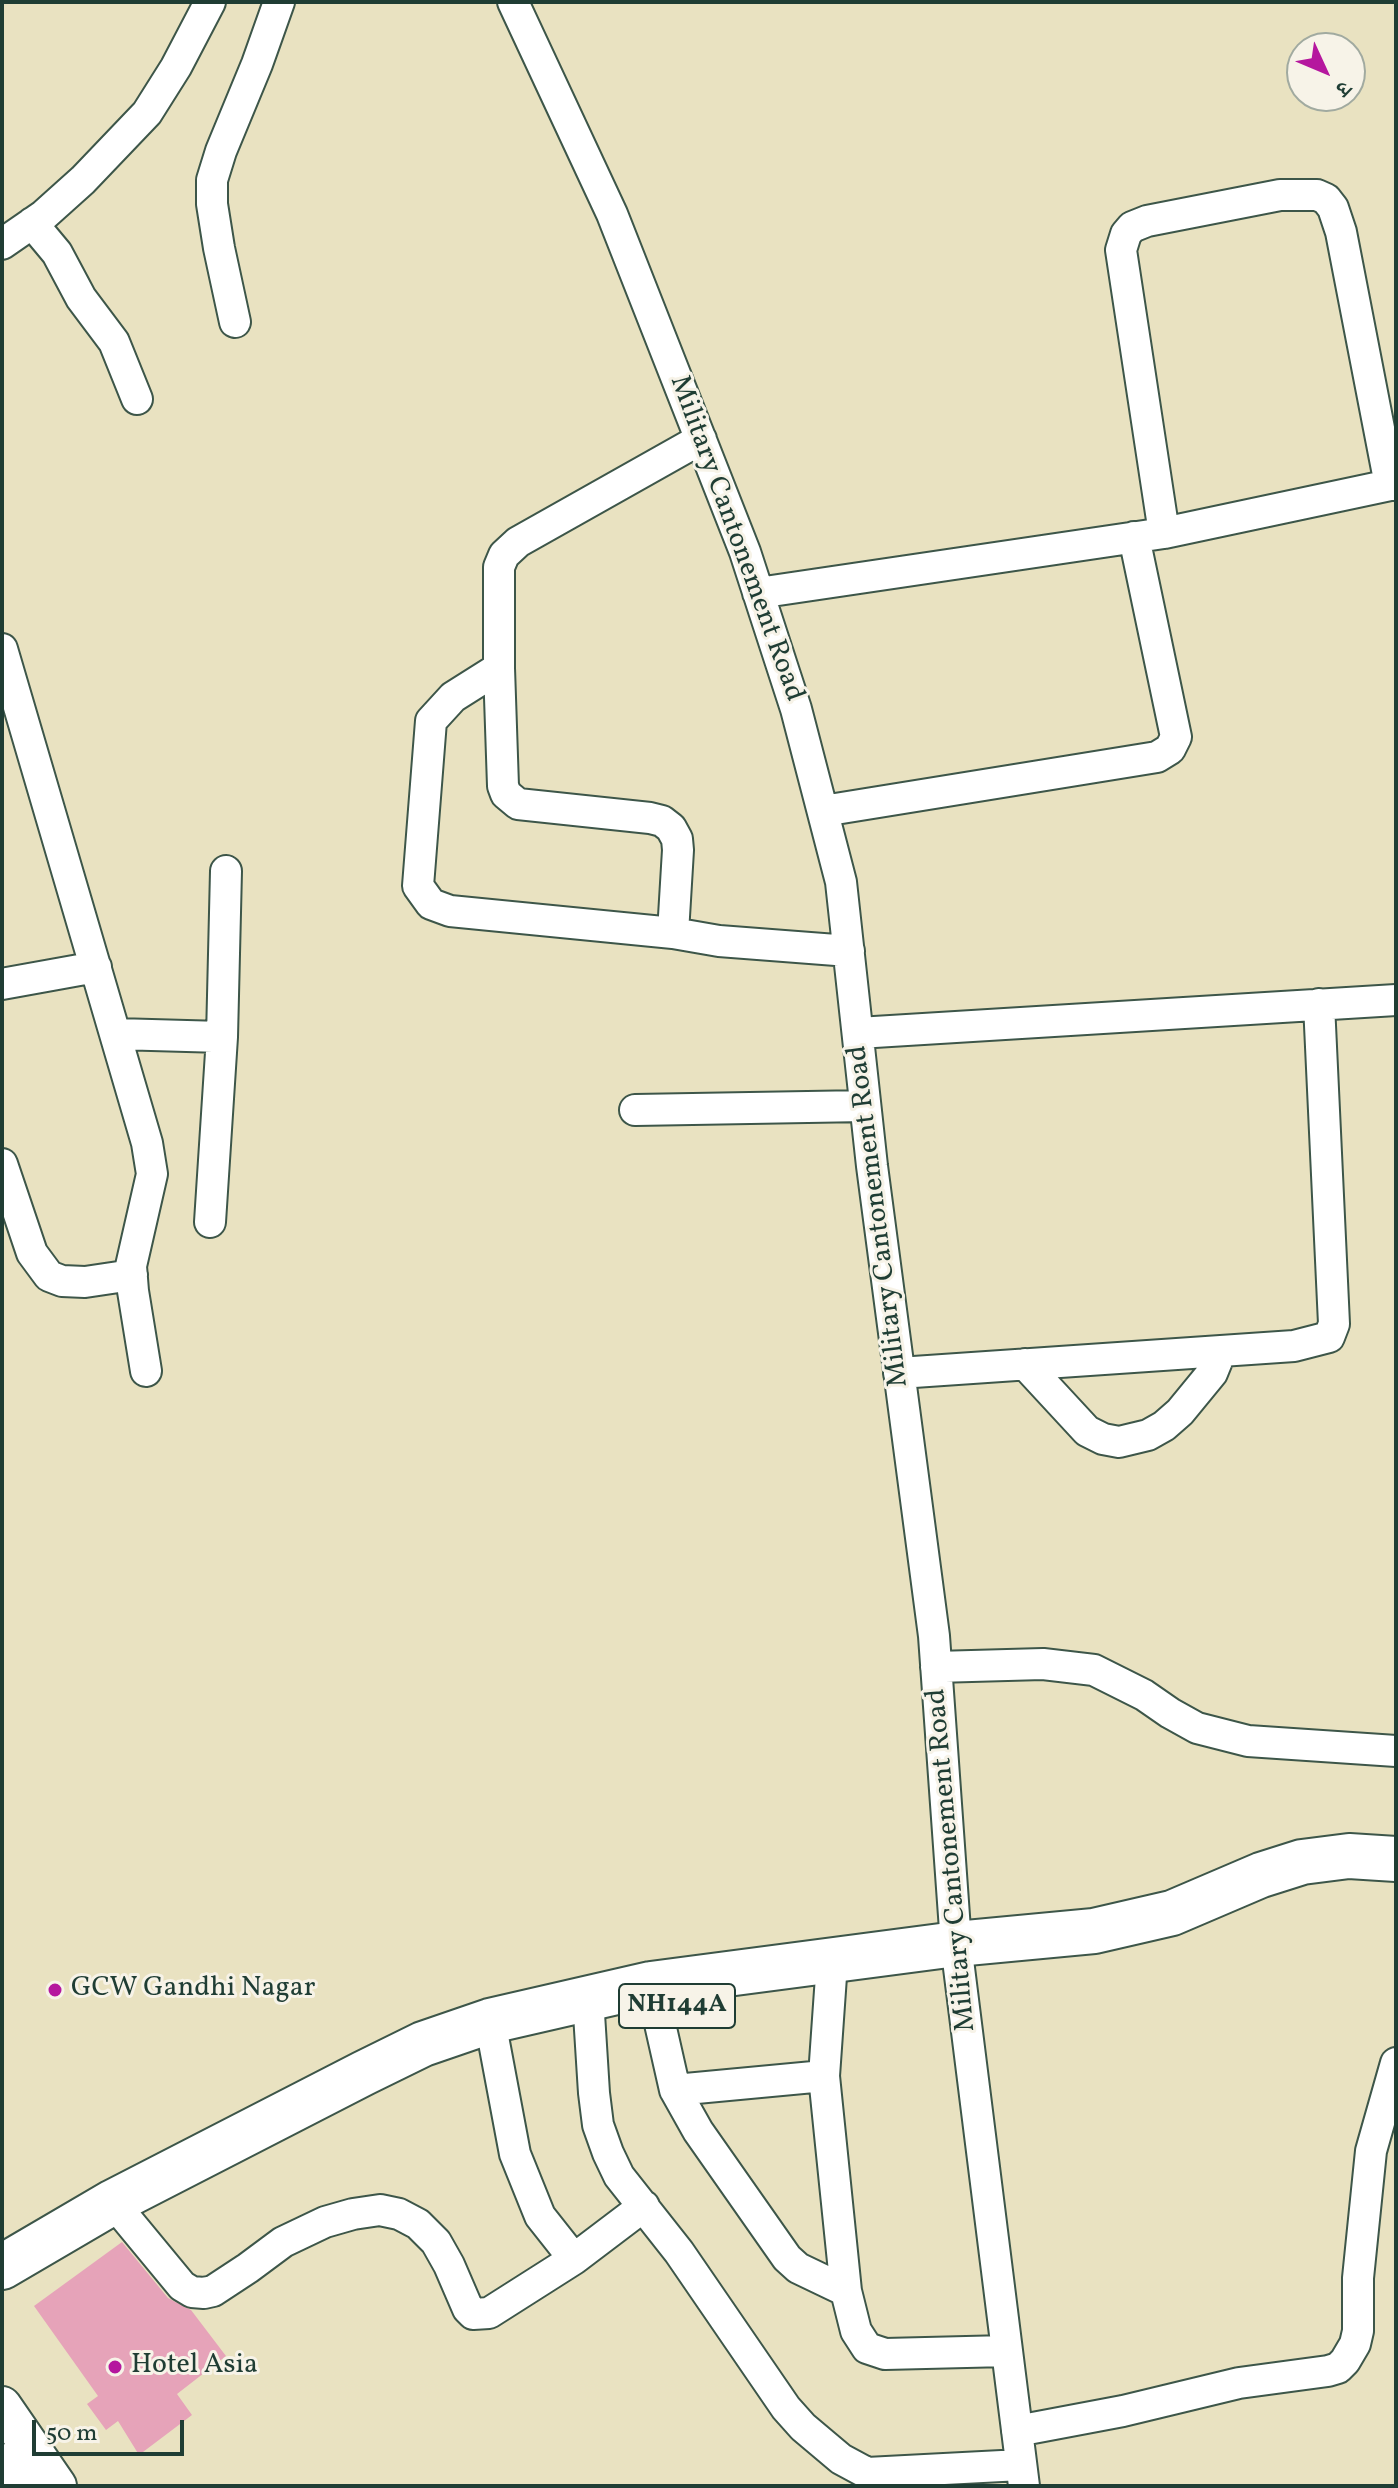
<!DOCTYPE html>
<html>
<head>
<meta charset="utf-8">
<style>
  body { margin:0 }
  #map { position:relative; width:1398px; height:2488px; overflow:hidden; background:#e9e2c1; font-family:Vollkorn,"Noto Serif Devanagari",serif }
  canvas { display:block }
  .frame { position:absolute; inset:0; border:4px solid #1f3d34; pointer-events:none }
  .north { position:absolute; left:1286px; top:32px; width:80px; height:80px; box-sizing:border-box; background:#f7f3e8; border:2px solid #a1aaa0; border-radius:50%; rotate:134deg; font-size:22px; font-weight:700; line-height:32px; text-align:center; color:#1f3d34 }
  .north::after { content:''; display:block; margin:auto; width:28px; height:36px; background:#b5179e; clip-path:polygon(50% 0,100% 100%,50% 72%,0 100%) }
  .scale { position:absolute; left:32px; top:2420px; width:152px; height:36px; box-sizing:border-box; border:4px solid #1f3d34; border-top:0; padding-left:10px; font-size:24px; line-height:28px; white-space:nowrap; color:#1f3d34; -webkit-text-stroke:6px #f7f3e8; paint-order:stroke }
</style>
</head>
<body>
<div id="map">
<canvas width="1398" height="2488"></canvas>
<div class="frame"></div>
<div class="north">उ</div>
<div class="scale">50 m</div>
</div>
<script>
const g = document.querySelector('canvas').getContext('2d');
g.lineJoin = 'round';
function fillPath(path, color) { g.fillStyle = color; g.fill(path, 'evenodd'); }
const toPath = rows => new Path2D(rows.map(r => 'M' + r).join(''));
function trace(path, color, width, dash) { g.strokeStyle = color; g.lineWidth = width; g.lineCap = dash ? 'butt' : 'round'; g.setLineDash(dash || []); g.stroke(path); }
function drawText(font, color, halo, rows, align = 'center') {
  g.font = font + ' Vollkorn,serif'; g.lineWidth = 6; g.setLineDash([]); g.textBaseline = 'middle'; g.strokeStyle = halo; g.fillStyle = color; for (const [text, x, y, turn = 0] of rows) {
    g.save(); g.translate(x, y); g.rotate((+turn || 0) * Math.PI / 180); g.textAlign = isNaN(turn) ? turn : align; if (halo) g.strokeText(text, 0, 0); g.fillText(text, 0, 0); g.restore();
  }
}
const building = toPath([
  [122,2242,168,2298,191,2310,226,2356,177,2394,192,2415,139,2455,118,2421,106,2430,87,2404,98,2396,34,2306]
]);
const minor = toPath([
  [513,2,612,214,745,552,796,709,841,882,872,1166,934,1636,956,1944,1024,2486],
  [32,223,57,253,81,298,114,342,137,399],
  [2,244,44,215,83,180,147,113,176,67,210,2],
  [235,322,219,248,212,204,212,180,221,151,257,64,279,2],
  [1164,533,1121,250,1126,234,1132,227,1147,221,1280,195,1317,195,1326,199,1333,208,1341,232,1390,485,1396,485],
  [758,593,1164,533,1390,485],
  [2,649,147,1143,152,1174,131,1266,133,1291,146,1371],
  [499,668,453,697,431,721,418,886,431,904,450,911,673,933,719,941,849,951],
  [823,811,1157,757,1170,749,1176,737,1134,537],
  [673,933,678,850,677,839,671,828,662,821,650,818,518,804,506,794,503,786,499,668,499,567,504,555,518,542,701,439],
  [2,984,96,967],
  [858,1033,1396,1000],
  [116,1034,222,1037],
  [635,1110,865,1106],
  [2,1164,32,1253,49,1276,62,1281,85,1282,132,1275],
  [210,1222,222,1037,226,871],
  [1025,1364,1087,1431,1103,1439,1119,1442,1148,1435,1164,1426,1180,1412,1212,1373,1221,1351],
  [899,1373,1294,1346,1329,1337,1334,1324,1319,1004],
  [936,1667,1043,1664,1094,1670,1144,1695,1170,1713,1197,1728,1248,1741,1396,1751],
  [832,1962,824,2076,846,2291,856,2331,867,2348,885,2354,1007,2351],
  [651,1984,675,2090,698,2131,787,2258,798,2268,846,2291],
  [588,1998,594,2093,598,2125,608,2153,619,2176,679,2252,786,2408,803,2427,841,2459,867,2473,1021,2465],
  [490,2021,515,2154,540,2216,574,2259,644,2206],
  [675,2090,824,2076],
  [125,2217,182,2286,192,2292,204,2293,213,2291,248,2268,283,2242,325,2222,353,2214,380,2210,399,2214,418,2224,436,2242,449,2265,468,2309,473,2314,489,2313,574,2259],
  [1017,2431,1123,2411,1239,2383,1328,2371,1338,2368,1345,2361,1355,2344,1358,2331,1358,2278,1371,2151,1396,2063]
]);
const major = toPath([
  [2,2406,57,2486],
  [2,2463,19,2486]
]);
const highway = toPath([
  [2,2267,113,2202,364,2073,423,2044,490,2021,651,1984,956,1944,1094,1931,1172,1913,1261,1875,1302,1862,1349,1856,1396,1859]
]);
const markers = [
  [55,1990,8,"#b5179e"],
  [115,2367,8,"#b5179e"]
];
const shields = [
  [677,2006,116]
];
const shieldNames = [
  ["NH144A",677,2006]
];
const streetNames = [
  ["Military Cantonement Road",735,539,70],
  ["Military Cantonement Road",880,1216,-97],
  ["Military Cantonement Road",953,1860,-95]
];
const poiNames = [
  ["GCW Gandhi Nagar",71,1990],
  ["Hotel Asia",131,2367]
];
fillPath(building, '#e6a3b9');
trace(minor, '#3d5649', 34);
trace(major, '#3d5649', 42);
trace(highway, '#3d5649', 48);
trace(minor, '#fff', 30);
trace(major, '#fff', 38);
trace(highway, '#fff', 44);
for (const [x, y, r, color] of markers) { const dot = new Path2D(); dot.arc(x, y, r, 0, 2 * Math.PI); g.fillStyle = color; g.fill(dot); trace(dot, '#f7f3e8', 3); }
for (const [x, y, w] of shields) { const box = new Path2D(); box.roundRect(x - w / 2, y - 22, w, 44, 6); g.fillStyle = '#f7f3e8'; g.fill(box); trace(box, '#1f3d34', 2); }
drawText('bold 26px', '#1f3d34', null, shieldNames);
drawText('28px', '#1f3d34', '#f7f3e8', streetNames);
drawText('28px', '#1f3d34', '#f7f3e8', poiNames, 'left');
</script>
</body>
</html>
